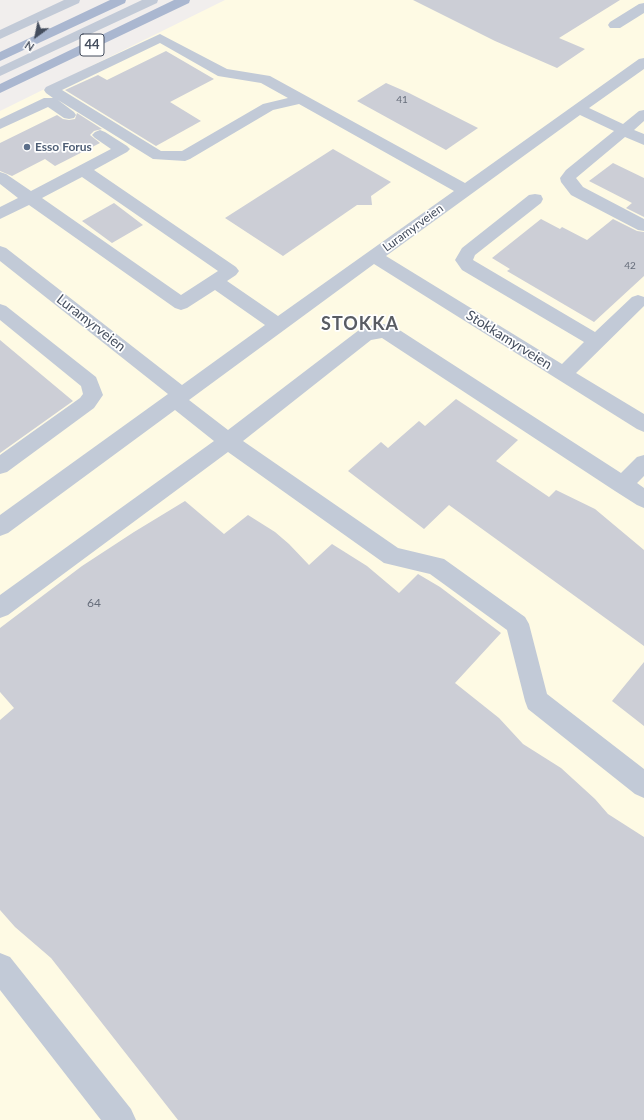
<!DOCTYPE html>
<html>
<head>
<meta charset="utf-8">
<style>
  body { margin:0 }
  #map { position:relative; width:644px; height:1120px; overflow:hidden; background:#f1eeed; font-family:Lato,sans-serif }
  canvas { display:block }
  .north { position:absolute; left:16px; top:16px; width:40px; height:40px; -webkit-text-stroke:3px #fff; paint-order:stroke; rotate:213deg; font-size:11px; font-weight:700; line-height:16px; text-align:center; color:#444d5d }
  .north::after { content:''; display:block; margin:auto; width:14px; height:18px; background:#444d5d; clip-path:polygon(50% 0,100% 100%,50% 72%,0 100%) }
</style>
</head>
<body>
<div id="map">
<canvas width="644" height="1120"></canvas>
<div class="north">N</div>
</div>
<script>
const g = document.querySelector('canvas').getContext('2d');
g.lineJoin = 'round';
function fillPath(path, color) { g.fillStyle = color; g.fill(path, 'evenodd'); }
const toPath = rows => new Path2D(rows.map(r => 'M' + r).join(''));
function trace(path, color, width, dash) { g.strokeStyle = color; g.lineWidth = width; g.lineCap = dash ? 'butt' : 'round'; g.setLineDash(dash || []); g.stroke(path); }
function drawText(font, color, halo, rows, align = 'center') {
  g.font = font + ' Lato,sans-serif'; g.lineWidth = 3.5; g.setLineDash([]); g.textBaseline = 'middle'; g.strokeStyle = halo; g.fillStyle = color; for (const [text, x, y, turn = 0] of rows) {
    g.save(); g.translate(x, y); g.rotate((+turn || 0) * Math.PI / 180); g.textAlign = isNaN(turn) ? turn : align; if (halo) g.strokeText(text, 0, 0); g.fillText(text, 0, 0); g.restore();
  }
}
const commercial = toPath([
  [225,0,644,0,644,1120,0,1120,0,111]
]);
const building = toPath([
  [413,0,620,0,559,38,585,49,557,68,495,41],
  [166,51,214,79,170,102,201,121,156,146,65,90,98,75,107,80],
  [386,83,409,93,478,128,446,150,357,101],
  [77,113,102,129,94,131,90,135,100,143,55,166,45,159,12,176,0,171,0,143,57,115,63,119,69,120,75,119],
  [333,149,391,182,371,196,372,205,357,205,283,256,225,218],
  [613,163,644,178,644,217,626,208,632,203,589,181],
  [114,203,143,225,112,243,82,221],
  [541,219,560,229,562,227,587,240,613,219,637,231,644,232,644,276,594,322,507,271,510,269,492,258],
  [0,340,73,401,0,453],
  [456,399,518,440,496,461,549,497,556,490,595,509,644,550,644,646,449,505,424,529,348,471,381,442,388,448,419,421,425,426],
  [185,501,224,534,248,515,275,532,289,544,309,565,332,544,367,566,399,593,418,574,440,587,501,633,455,683,499,718,523,744,561,768,595,799,608,814,644,837,644,1120,178,1120,51,958,15,927,0,910,0,720,14,708,0,692,0,628,82,566,134,532],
  [644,662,644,726,612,701]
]);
const minor = toPath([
  [64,0,80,0,79,3,0,39,0,30,64,0],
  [142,0,158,0,157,3,0,76,0,67,142,0],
  [644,3,644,13,620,28,610,28,608,25,610,22,639,4,644,3],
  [160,34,227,69,270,76,465,183,639,59,644,58,644,69,589,108,623,124,639,111,644,110,644,121,634,130,644,134,644,145,625,137,576,178,583,187,644,219,644,231,638,230,571,195,561,182,560,178,566,170,614,131,580,115,386,256,562,364,584,342,462,270,455,260,462,248,529,195,535,194,541,195,543,199,541,203,475,255,473,260,595,332,632,297,638,295,644,297,644,306,576,373,644,414,644,432,637,429,374,264,189,400,228,430,359,330,373,325,384,324,401,331,621,473,637,457,644,455,644,476,637,483,644,488,644,508,637,505,615,491,382,338,371,340,243,441,398,548,444,559,525,617,529,624,547,694,644,769,644,798,635,794,528,709,525,701,507,630,430,574,384,563,228,452,8,615,0,618,0,595,214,441,175,410,8,533,0,536,0,515,168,394,0,261,0,246,6,248,182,385,265,325,215,290,187,308,181,310,175,308,29,205,0,219,0,207,18,198,0,184,0,172,6,174,31,191,111,149,95,138,92,135,95,132,100,130,105,132,127,146,130,149,127,152,94,170,236,267,239,271,236,275,227,281,278,316,454,191,299,104,273,110,190,159,185,161,153,159,58,100,74,112,76,115,74,118,69,119,64,118,48,107,0,129,0,119,44,98,53,98,46,93,44,90,46,87,160,34],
  [160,43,218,76,261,83,288,98,263,104,182,151,161,151,62,90,160,43],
  [82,177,218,271,181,295,42,198,82,177],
  [0,304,6,306,96,377,103,395,94,408,7,472,0,474,0,455,80,398,83,394,81,386,0,320,0,304],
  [0,953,10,957,131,1109,136,1120,101,1120,0,990,0,953]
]);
const major = toPath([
  [110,0,126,0,125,3,0,61,0,52,110,0],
  [174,0,190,0,189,3,0,93,0,84,174,0]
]);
const markers = [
  [27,147,4,"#5c6f8a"]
];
const farNumbernames = [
  ["41",402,100],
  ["42",630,266]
];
const farServicenames = [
  ["Esso Forus",35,147]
];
const farStreetnames = [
  ["Luramyrveien",413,228,-36]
];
const numberNames = [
  ["64",94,603]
];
const shields = [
  [92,45,24]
];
const shieldNames = [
  ["44",92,45]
];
const streetNames = [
  ["Luramyrveien",91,323,38],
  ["Stokkamyrveien",509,340,32]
];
const districtNames = [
  ["STOKKA",360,324]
];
fillPath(commercial, '#fefae4');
fillPath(building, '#ccced6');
fillPath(minor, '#c2cad7');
fillPath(major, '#aab7d0');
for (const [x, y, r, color] of markers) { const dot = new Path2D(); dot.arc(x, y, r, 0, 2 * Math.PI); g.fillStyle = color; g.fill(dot); trace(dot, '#fff', 1.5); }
drawText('10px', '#666d7b', null, farNumbernames);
drawText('bold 12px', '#4e5e75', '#fff', farServicenames, 'left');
drawText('12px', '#444d5d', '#fff', farStreetnames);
drawText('12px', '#666d7b', null, numberNames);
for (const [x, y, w] of shields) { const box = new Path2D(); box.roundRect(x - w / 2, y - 11, w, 22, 3); g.fillStyle = '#fff'; g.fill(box); trace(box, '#444d5d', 1); }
drawText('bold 13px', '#444d5d', null, shieldNames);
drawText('14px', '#444d5d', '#fff', streetNames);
g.letterSpacing = '1px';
drawText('bold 18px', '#595c63', '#fff', districtNames);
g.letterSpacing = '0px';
</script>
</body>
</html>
